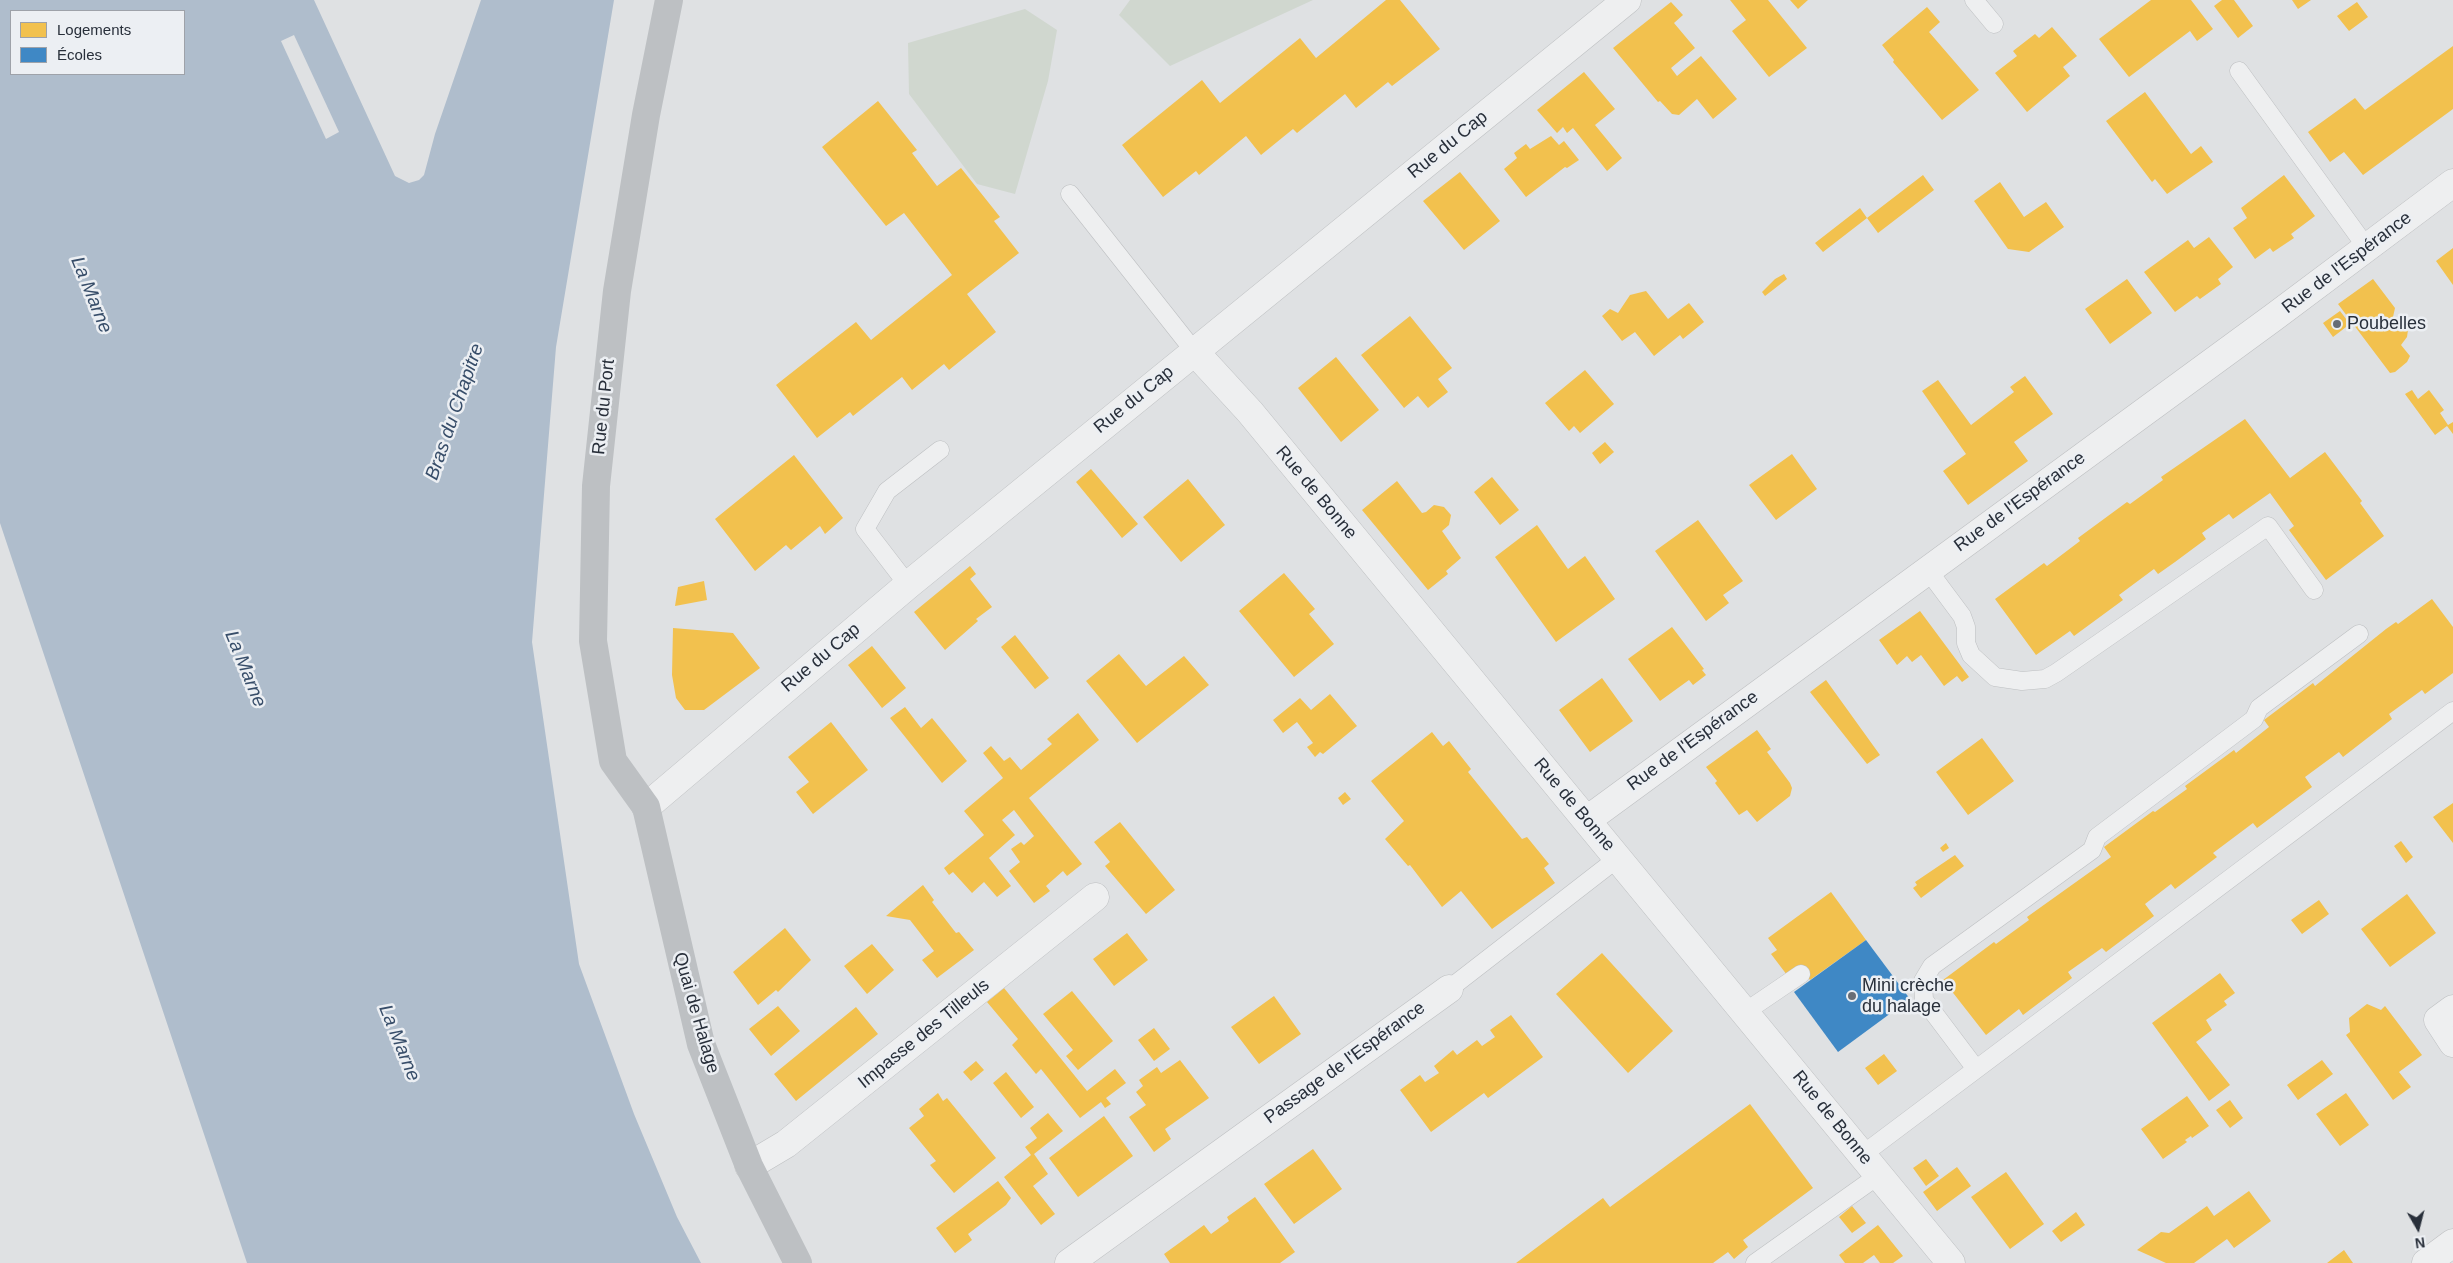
<!DOCTYPE html>
<html>
<head>
<meta charset="utf-8">
<style>
  body { margin:0 }
  #map { position:relative; width:2453px; height:1263px; overflow:hidden; background:#dfe1e3; font-family:Helvetica,sans-serif }
  canvas { display:block }
  .legend { position:absolute; left:10px; top:10px; width:175px; height:65px; box-sizing:border-box; background:#eceff3; border:1px solid #9ea2a9; margin:0; padding:6px 9px; list-style:none; font-size:15px; color:#282f3a }
  .legend li { display:flex; align-items:center; gap:10px; height:25px }
  .legend b { width:25px; border:1px solid #9ea2a9 }
  .north { position:absolute; left:2393px; top:1203px; width:50px; height:50px; -webkit-text-stroke:4px #eceff3; paint-order:stroke; rotate:172deg; font-size:14px; font-weight:700; line-height:20px; text-align:center; color:#282f3a }
  .north::after { content:''; display:block; margin:auto; width:18px; height:22px; background:#282f3a; clip-path:polygon(50% 0,100% 100%,50% 72%,0 100%) }
</style>
</head>
<body>
<div id="map">
<canvas width="2453" height="1263"></canvas>
<ul class="legend">
<li><b style="height:14px;background:#f2c14e"></b>Logements</li>
<li><b style="height:14px;background:#3f88c5"></b>Écoles</li>
</ul>
<div class="north">N</div>
</div>
<script>
const g = document.querySelector('canvas').getContext('2d');
g.lineJoin = 'round';
function fillPath(path, color) { g.fillStyle = color; g.fill(path, 'evenodd'); }
const toPath = rows => new Path2D(rows.map(r => 'M' + r).join(''));
function trace(path, color, width, dash) { g.strokeStyle = color; g.lineWidth = width; g.lineCap = dash ? 'butt' : 'round'; g.setLineDash(dash || []); g.stroke(path); }
function drawText(font, color, halo, rows, align = 'center') {
  g.font = font + ' Helvetica,sans-serif'; g.lineWidth = 5; g.setLineDash([]); g.textBaseline = 'middle'; g.strokeStyle = halo; g.fillStyle = color; for (const [text, x, y, turn = 0] of rows) {
    g.save(); g.translate(x, y); g.rotate((+turn || 0) * Math.PI / 180); g.textAlign = isNaN(turn) ? turn : align; if (halo) g.strokeText(text, 0, 0); g.fillText(text, 0, 0); g.restore();
  }
}
const green = toPath([
  [1130,0,1313,0,1170,66,1119,15],
  [1025,9,1057,30,1048,81,1015,194,977,184,909,94,908,43]
]);
const water = toPath([
  [0,0,314,0,395,176,409,183,419,180,424,175,435,134,481,0,614,0,556,347,532,642,579,964,634,1114,677,1217,701,1263,247,1263,0,523],
  [11,11,184,11,184,74,11,74]
]);
const pier = toPath([
  [294,35,339,132,326,139,281,41]
]);
const homes = toPath([
  [1386,0,1400,0,1440,49,1392,86,1388,82,1356,108,1345,94,1297,133,1293,129,1261,155,1246,136,1199,175,1196,171,1163,197,1122,145,1202,80,1220,103,1300,38,1316,58],
  [1730,0,1768,0,1807,48,1769,77,1732,31,1746,20],
  [1790,0,1808,0,1798,9],
  [2151,0,2191,0,2213,29,2197,41,2190,31,2129,77,2099,39],
  [2222,0,2234,0,2253,26,2238,38,2214,6],
  [2292,0,2311,0,2298,9],
  [1671,2,1683,15,1674,23,1695,48,1671,68,1677,76,1701,56,1737,99,1713,119,1697,99,1679,115,1672,114,1660,101,1658,102,1613,48],
  [2357,2,2368,17,2349,31,2337,16],
  [1927,7,1940,22,1929,32,1979,90,1942,120,1893,62,1894,60,1882,45],
  [2052,27,2077,56,2063,67,2070,76,2027,112,1995,73,2017,56,2013,51,2035,34,2039,38],
  [2453,46,2453,109,2363,175,2344,152,2330,162,2308,132,2355,98,2365,110],
  [1584,72,1615,109,1595,125,1622,158,1607,171,1573,128,1567,133,1563,127,1557,133,1537,110],
  [2145,92,2191,154,2201,146,2213,162,2167,194,2155,179,2152,182,2106,121],
  [878,101,917,150,912,153,937,186,961,168,1000,217,994,221,1019,253,967,294,996,332,949,370,944,364,912,390,902,377,853,416,850,412,817,438,776,385,856,322,871,340,952,275,904,213,886,226,822,147],
  [1551,136,1559,145,1564,141,1579,160,1567,168,1565,167,1526,197,1504,169,1517,158,1514,153,1526,144,1530,149],
  [1460,172,1500,221,1464,250,1423,201],
  [1923,175,1934,190,1878,233,1867,218],
  [2284,175,2315,216,2291,234,2294,238,2273,252,2270,248,2255,259,2233,228,2247,218,2241,208],
  [2000,182,2024,217,2046,202,2064,227,2029,252,2008,249,1974,201],
  [1860,208,1867,218,1823,252,1815,243],
  [2209,237,2233,267,2218,279,2221,284,2200,299,2197,296,2175,312,2144,272,2188,240,2194,248],
  [2453,248,2453,285,2436,261],
  [1784,274,1787,279,1765,296,1762,292,1775,279],
  [2127,279,2152,313,2110,344,2085,309],
  [2373,279,2395,308,2393,317,2408,330,2407,337,2401,345,2410,356,2407,362,2395,372,2390,373,2338,304],
  [1646,291,1668,319,1689,303,1704,322,1683,339,1680,335,1654,356,1635,332,1622,341,1602,316,1610,309,1618,313,1630,295],
  [2340,311,2350,324,2333,337,2323,323],
  [1410,316,1452,368,1438,379,1448,392,1428,408,1418,396,1404,408,1361,355],
  [1336,357,1379,410,1341,442,1298,388],
  [1585,370,1614,404,1580,433,1574,426,1569,431,1545,403],
  [2025,376,2053,414,2014,442,2028,461,1968,505,1943,471,1966,454,1922,391,1938,380,1971,425,2014,392,2010,387],
  [2412,390,2418,399,2429,390,2444,410,2440,413,2448,425,2453,422,2453,434,2447,426,2435,435,2405,394],
  [2245,419,2290,478,2325,452,2362,501,2360,503,2384,536,2326,580,2289,530,2294,526,2270,493,2233,519,2229,514,2202,533,2206,539,2175,562,2158,574,2154,569,2119,595,2123,600,2074,636,2070,631,2036,655,1995,599,2044,563,2047,566,2080,541,2078,538,2127,502,2130,504,2163,480,2161,477],
  [1605,442,1614,452,1600,464,1592,453],
  [1792,454,1817,489,1776,520,1749,485],
  [794,455,843,518,825,534,820,526,791,550,786,545,755,571,715,519],
  [1091,469,1138,524,1122,538,1076,482],
  [1492,477,1519,510,1500,525,1474,492],
  [1188,479,1225,525,1181,562,1143,517],
  [1397,481,1422,513,1426,512,1434,505,1444,507,1451,515,1449,525,1442,531,1461,558,1446,571,1448,574,1428,590,1362,510],
  [1698,520,1743,581,1723,595,1729,603,1706,621,1655,551],
  [1537,525,1568,569,1585,556,1615,599,1556,642,1495,557],
  [970,566,976,574,970,579,992,607,976,619,978,621,945,650,914,612],
  [1284,573,1315,609,1309,614,1334,644,1294,677,1239,611],
  [704,581,707,600,675,606,678,587],
  [2432,599,2453,627,2453,673,2425,694,2422,690,2389,714,2392,719,2343,757,2339,752,2305,777,2312,787,2257,828,2253,823,2213,853,2217,857,2175,889,2171,884,2145,904,2154,916,2106,952,2102,948,2068,972,2072,978,2023,1015,2019,1009,1986,1035,1943,980,1994,942,1996,944,2029,920,2027,917,2111,857,2104,847,2153,811,2155,812,2187,789,2185,786,2234,750,2236,753,2269,727,2264,720,2313,683,2315,686,2386,629,2396,622,2398,624],
  [1920,611,1969,677,1962,682,1957,676,1944,686,1921,655,1912,662,1907,656,1897,665,1879,640],
  [1672,627,1704,669,1702,670,1706,675,1693,685,1689,680,1660,701,1628,659],
  [673,628,733,633,760,668,704,710,685,710,676,698,672,675],
  [1015,635,1049,678,1035,689,1001,647],
  [872,646,906,688,882,708,848,665],
  [1119,654,1146,686,1184,656,1209,685,1137,743,1086,681],
  [1602,678,1633,721,1590,752,1559,710],
  [1826,680,1880,755,1867,764,1810,692],
  [1330,694,1357,726,1323,754,1320,752,1315,757,1307,747,1313,743,1297,722,1283,733,1273,720,1300,698,1311,710],
  [905,707,921,728,932,718,967,761,942,783,890,718],
  [1078,713,1099,740,1029,798,1082,864,1067,876,1063,871,1046,886,1050,891,1034,903,1009,871,1020,862,1011,849,1021,842,1024,845,1034,836,1014,810,1002,820,1015,835,989,858,1011,886,997,897,984,882,972,893,953,872,949,875,944,868,984,835,964,811,1003,778,983,753,991,746,1004,761,1010,757,1021,770,1052,744,1047,739],
  [831,722,868,770,813,814,796,792,809,782,788,757],
  [1757,730,1771,749,1767,752,1790,783,1792,788,1790,796,1757,822,1747,810,1739,815,1715,783,1717,781,1706,767],
  [1432,732,1443,746,1449,741,1471,769,1468,772,1522,839,1527,837,1549,864,1544,868,1555,883,1492,929,1461,891,1442,907,1410,865,1408,866,1385,839,1404,821,1371,781],
  [1982,738,2014,781,1968,815,1936,772],
  [1345,792,1351,799,1343,805,1338,798],
  [2453,803,2453,843,2433,817],
  [1120,822,1175,890,1146,914,1105,866,1110,862,1094,842],
  [2401,841,2413,857,2406,863,2394,846],
  [1946,843,1949,848,1943,852,1940,848],
  [1955,855,1964,866,1921,898,1913,888,1917,885,1915,882],
  [923,885,934,900,932,902,956,933,959,932,974,950,937,978,922,960,934,951,910,920,886,916],
  [1831,892,1866,940,1810,980,1799,965,1787,975,1771,954,1777,950,1768,938],
  [2407,894,2436,933,2390,967,2361,929],
  [2319,900,2329,914,2302,934,2291,920],
  [785,928,811,960,778,992,776,990,758,1005,733,972],
  [1127,933,1148,960,1114,986,1093,959],
  [872,944,894,970,867,994,844,966],
  [1602,953,1673,1031,1628,1073,1556,994],
  [2220,973,2235,993,2224,1001,2227,1005,2206,1020,2212,1030,2196,1042,2230,1085,2209,1101,2152,1023],
  [1004,988,1087,1091,1115,1069,1126,1083,1106,1098,1111,1104,1105,1108,1101,1102,1080,1118,1041,1069,1036,1074,1012,1045,1018,1039,987,1002],
  [1072,991,1113,1041,1078,1070,1066,1056,1073,1050,1043,1014],
  [1274,996,1301,1034,1259,1064,1231,1027],
  [2367,1004,2381,1010,2385,1006,2422,1055,2399,1072,2411,1087,2393,1100,2346,1035,2350,1032,2349,1018],
  [778,1006,800,1031,771,1056,749,1029],
  [856,1007,878,1034,796,1101,774,1074],
  [1511,1015,1543,1057,1488,1098,1484,1093,1431,1132,1400,1090,1420,1075,1425,1082,1439,1073,1434,1066,1453,1050,1457,1055,1477,1040,1482,1046,1495,1037,1490,1030],
  [1154,1028,1170,1049,1154,1061,1138,1040],
  [1884,1054,1897,1071,1878,1085,1865,1068],
  [1180,1060,1209,1098,1165,1129,1171,1139,1154,1152,1129,1117,1146,1105,1136,1092,1143,1086,1139,1080,1157,1067,1161,1073],
  [2322,1060,2333,1074,2298,1100,2287,1085],
  [976,1061,984,1070,971,1081,963,1072],
  [1006,1072,1034,1107,1021,1118,993,1083],
  [938,1093,943,1101,947,1098,996,1158,954,1193,930,1165,936,1161,909,1128,924,1116,919,1109],
  [2346,1093,2369,1125,2340,1146,2316,1114],
  [2187,1096,2209,1126,2192,1138,2191,1136,2185,1140,2187,1142,2163,1159,2141,1129],
  [2230,1100,2243,1118,2230,1128,2216,1110],
  [1750,1104,1813,1188,1743,1240,1748,1247,1734,1259,1728,1252,1713,1263,1516,1263,1603,1198,1610,1207],
  [1048,1113,1063,1131,1034,1154,1048,1174,1033,1186,1055,1214,1041,1225,1004,1177,1031,1155,1025,1147,1037,1138,1030,1128],
  [1104,1116,1133,1156,1078,1197,1049,1158],
  [1313,1149,1342,1189,1294,1224,1264,1184],
  [1926,1159,1939,1176,1926,1186,1913,1168],
  [1957,1167,1971,1186,1937,1211,1923,1192],
  [2006,1172,2044,1224,2010,1249,1971,1197],
  [998,1181,1011,1198,1006,1205,968,1234,972,1240,955,1253,936,1228],
  [2249,1191,2271,1221,2234,1248,2227,1239,2194,1263,2166,1263,2137,1250,2161,1232,2169,1233,2207,1206,2214,1216],
  [1255,1197,1295,1252,1280,1263,1170,1263,1164,1254,1204,1225,1211,1234,1229,1221,1227,1217],
  [1852,1206,1866,1223,1852,1233,1839,1217],
  [2076,1212,2085,1225,2061,1242,2052,1231],
  [1878,1225,1903,1256,1893,1263,1880,1263,1874,1255,1863,1263,1845,1263,1839,1255],
  [2344,1250,2353,1263,2327,1263]
]);
const schools = toPath([
  [1866,940,1910,999,1838,1052,1794,992]
]);
const lane = toPath([
  [1974,0,1994,24],
  [2239,71,2367,248],
  [1070,194,1194,351],
  [1927,569,1962,616,1966,627,1966,643,1971,655,1995,677,2022,681,2045,679,2056,673,2268,526,2314,590],
  [908,585,865,529,887,491,940,450],
  [1449,989,1618,858],
  [1745,1012,1801,974],
  [1976,1069,1924,1000,1923,981,1932,966,2092,850,2097,837,2254,719,2259,708,2359,634],
  [1862,1155,2453,711],
  [1755,1263,1879,1175]
]);
const street = toPath([
  [1194,351,1250,412,1951,1263],
  [646,807,908,585,1627,0],
  [1587,820,2274,317,2453,183],
  [2453,1009,2438,1020,2453,1043],
  [749,1166,786,1144,1095,897],
  [1069,1263,1449,989],
  [2426,1263,2453,1243]
]);
const secondary = toPath([
  [669,0,646,115,617,291,596,486,593,641,613,761,646,807,701,1044,749,1166,798,1263]
]);
const markers = [
  [2337,324,5,"#686d75"],
  [1852,996,5,"#686d75"]
];
const streetNames = [
  ["Rue du Cap",1448,145,-39],
  ["Rue de l'Espérance",2347,263,-37],
  ["Rue du Cap",1134,400,-39],
  ["Rue du Port",604,407,-84],
  ["Rue de Bonne",1316,493,50],
  ["Rue de l'Espérance",2020,502,-36],
  ["Rue du Cap",821,658,-40],
  ["Rue de l'Espérance",1693,741,-36],
  ["Rue de Bonne",1574,805,50],
  ["Quai de Halage",696,1013,74],
  ["Impasse des Tilleuls",924,1034,-39],
  ["Passage de l'Espérance",1345,1063,-36],
  ["Rue de Bonne",1832,1118,51]
];
const poiNames = [
  ["Poubelles",2347,324],
  ["Mini crèche",1862,986],
  ["du halage",1862,1007]
];
const waterNames = [
  ["La Marne",91,295,68],
  ["Bras du Chapitre",455,412,-71],
  ["La Marne",245,669,68],
  ["La Marne",399,1043,68]
];
fillPath(green, '#d0d7cf');
fillPath(water, '#afbdcc');
fillPath(pier, '#dfe1e3');
fillPath(homes, '#f2c14e');
fillPath(schools, '#3f88c5');
trace(lane, '#bdbfc1', 19);
trace(street, '#bdbfc1', 29);
trace(lane, '#eeeff0', 18);
trace(street, '#eeeff0', 28);
trace(secondary, '#bdc0c3', 28);
for (const [x, y, r, color] of markers) { const dot = new Path2D(); dot.arc(x, y, r, 0, 2 * Math.PI); g.fillStyle = color; g.fill(dot); trace(dot, '#eceff3', 2); }
drawText('18px', '#282f3a', '#eceff3', streetNames);
drawText('18px', '#282f3a', '#eceff3', poiNames, 'left');
drawText('italic 19px', '#374d69', '#eceff3', waterNames);
</script>
</body>
</html>
